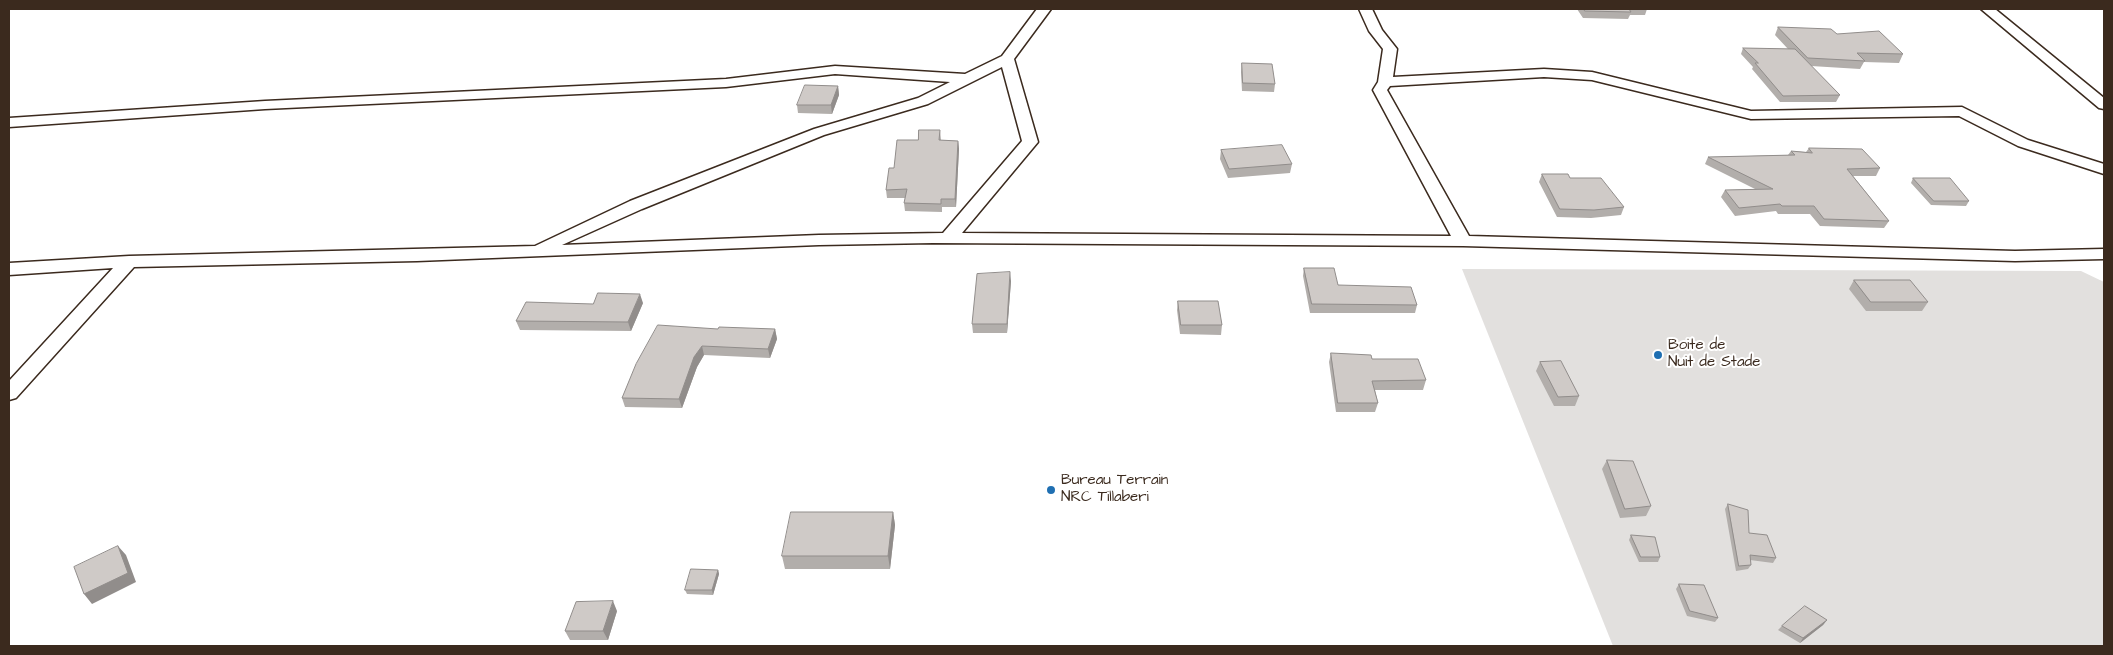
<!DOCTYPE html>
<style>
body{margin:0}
#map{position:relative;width:2113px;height:655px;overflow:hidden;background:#fff;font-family:"Architects Daughter",sans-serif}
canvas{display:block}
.frame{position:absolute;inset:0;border:10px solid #3b2a1e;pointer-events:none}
</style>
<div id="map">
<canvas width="2113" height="655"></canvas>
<div class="frame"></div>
</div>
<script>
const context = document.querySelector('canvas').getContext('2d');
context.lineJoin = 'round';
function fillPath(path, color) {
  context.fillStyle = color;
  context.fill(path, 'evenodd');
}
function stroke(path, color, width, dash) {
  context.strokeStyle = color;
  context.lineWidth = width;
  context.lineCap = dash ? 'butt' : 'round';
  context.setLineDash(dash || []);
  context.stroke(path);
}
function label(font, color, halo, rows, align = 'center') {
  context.font = font + ' "Architects Daughter",sans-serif';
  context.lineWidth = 4;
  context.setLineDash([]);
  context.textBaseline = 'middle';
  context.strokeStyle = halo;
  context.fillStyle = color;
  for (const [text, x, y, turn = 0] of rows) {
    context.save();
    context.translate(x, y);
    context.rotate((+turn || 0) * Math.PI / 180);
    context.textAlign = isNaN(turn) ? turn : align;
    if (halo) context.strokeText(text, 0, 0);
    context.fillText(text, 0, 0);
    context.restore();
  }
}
fillPath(new Path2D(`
 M1462,269L2081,271L2104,282V646H1613Z`), '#e2e0de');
const street = new Path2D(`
 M1037,9H1051L1014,59L1038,142L962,233L1451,236L1373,90L1378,82L1383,49L1369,31L1359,9H1372L1382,30L1397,49L1393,77L1544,69L1592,72L1751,111L1962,107L2028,140L2104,164V174L2018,146L1959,116L1751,119L1592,80L1544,77L1390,86L1387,90L1469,236L2015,251L2104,249V259L2015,261L1463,246L933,243L819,245L417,261L134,267L16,398L9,400V381L113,268L9,275V263L129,256L535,246L630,201L814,129L918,98L950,82L835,74L726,87L265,109L9,127V118L265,101L726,79L835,66L965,74L1002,56ZM1002,67L1022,141L943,233L819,235L562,245L642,209L824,135L928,104Z
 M1981,9H1995L2104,98V109L2099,108Z`);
stroke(street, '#3b2a1e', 3);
fillPath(street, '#fff');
fillPath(new Path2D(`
 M1577,9H1647L1645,15H1630L1628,19L1583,18Z
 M1778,27L1837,34L1903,54L1899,63L1864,62L1860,69L1811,66L1840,95L1836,102H1780L1752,69L1753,67L1741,54L1743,48L1788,49L1775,35Z
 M1242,63L1275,84L1274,92L1242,91L1241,72Z
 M838,86L839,95L832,114L798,113L797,105Z
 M940,130L941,140L958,141L959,149L956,207H942V212L905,211L904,203L905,198H887L886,190L894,168L918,140Z
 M1809,148L1880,168L1876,176H1853L1889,221L1884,228L1820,226L1810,214H1778L1776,211L1735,216L1721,197L1725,190L1755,189L1705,164L1708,157L1788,155L1791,151L1806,152Z
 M1221,150L1292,164L1290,173L1228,178L1220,159Z
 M1542,174L1570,178L1624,207L1621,215L1591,218L1557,217L1539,182Z
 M1913,178L1969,201L1966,206L1931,205L1911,183Z
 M1304,268L1338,285L1417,305L1415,313H1310L1303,276Z
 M1854,280L1928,302L1922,311H1866L1849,289Z
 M1011,281L1007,333H973L972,324Z
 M1178,301L1222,325L1221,335L1180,334L1177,310Z
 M643,303L631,331L520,330L516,321Z
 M718,329H775L777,339L770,358L704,355L697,367L682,408L625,407L622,398Z
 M1331,353L1372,359L1426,380L1423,390H1375L1378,403L1375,412H1336L1329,362Z
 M1540,362L1579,396L1575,406H1554L1536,371Z
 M1607,460L1651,506L1646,516L1620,518L1602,469Z
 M1728,504L1749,533L1776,558L1773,563L1750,560L1751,565L1748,569L1736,571L1725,509Z
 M893,512L895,525L890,569H785L782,556Z
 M1631,535L1660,557L1658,562H1639L1629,540Z
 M718,570L719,574L713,595L687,594L685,590Z
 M1679,584L1718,618L1715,622L1687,616L1676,589Z
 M617,611L608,640H570L565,631Z
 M1827,620L1823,625L1800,643L1778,630L1782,626Z`), '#b2aeab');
fillPath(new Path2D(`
 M838,86L839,95L832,114L831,105Z
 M958,141L959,149L956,207L955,199Z
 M1010,272L1011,281L1007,333V324Z
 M640,294L643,303L631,331L628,322Z
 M775,329L777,339L770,358L768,349Z
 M702,346L704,355L697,367L682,408L679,399L694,357Z
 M893,512L895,525L890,569L888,556Z
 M118,546L126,555L136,582L92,604L84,594Z
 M718,570L719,574L713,595L712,590Z
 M613,601L617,611L608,640L603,631Z
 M1827,620L1823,625L1800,643L1803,638Z`), '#918d8b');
const building = new Path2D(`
 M1584,9H1629L1631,12L1585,11Z
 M1778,27L1831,29L1837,34L1879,31L1903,54L1857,53L1865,61L1808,58Z
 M1743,48L1795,49L1840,95L1783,96L1755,63H1758Z
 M1242,63L1272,64L1275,84L1243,83Z
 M805,85L838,86L831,105H797Z
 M919,130H940L939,140L958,141L955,199H941V204L904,203L907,189L886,190L889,168H894L897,140H918Z
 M1282,145L1292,164L1229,169L1221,150Z
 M1809,148L1862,149L1880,168L1847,169L1889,221L1824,219L1814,206H1782L1780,204L1739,208L1725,190L1773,189L1708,157L1795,155L1791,151L1812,153Z
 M1542,174H1568L1570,178H1601L1624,207L1594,210L1560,209Z
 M1913,178H1950L1969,201H1934Z
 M1304,268H1334L1338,285L1411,287L1417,305L1312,304Z
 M1010,272L1007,324H972L977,274Z
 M1854,280H1910L1928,302H1871Z
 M598,293L640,294L628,322L516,321L526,302L593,304Z
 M1178,301H1218L1222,325H1181Z
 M658,325L718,329L719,327L775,329L768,349L702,346L694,357L679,399L622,398L636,364Z
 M1331,353L1371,355L1372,359H1418L1426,380L1372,381L1378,403H1338Z
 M1561,361L1579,396L1558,397L1540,362Z
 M1607,460L1633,461L1651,506L1625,509Z
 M1728,504L1748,510L1749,533L1767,535L1776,558L1750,555L1751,565L1739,566Z
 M791,512H893L888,556H782Z
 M1631,535L1655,537L1660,557H1641Z
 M118,546L128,573L84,594L74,567Z
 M691,569L718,570L712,590H685Z
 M1679,584L1704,585L1718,618L1690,611Z
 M613,601L603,631H565L576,602Z
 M1805,606L1827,620L1803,638L1782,626Z`);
fillPath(building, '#cfcac7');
stroke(building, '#918d8b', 1);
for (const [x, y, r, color] of [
 [1658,355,5,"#1f6fb2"],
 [1051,490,5,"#1f6fb2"]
]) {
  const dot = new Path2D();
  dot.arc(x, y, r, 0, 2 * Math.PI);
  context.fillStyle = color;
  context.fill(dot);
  stroke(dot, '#fff', 2);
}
label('15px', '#3b2a1e', '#fff', [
 ["Boite de",1668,346],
 ["Nuit de Stade",1668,363],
 ["Bureau Terrain",1061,481],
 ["NRC Tillaberi",1061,498]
], 'left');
</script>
